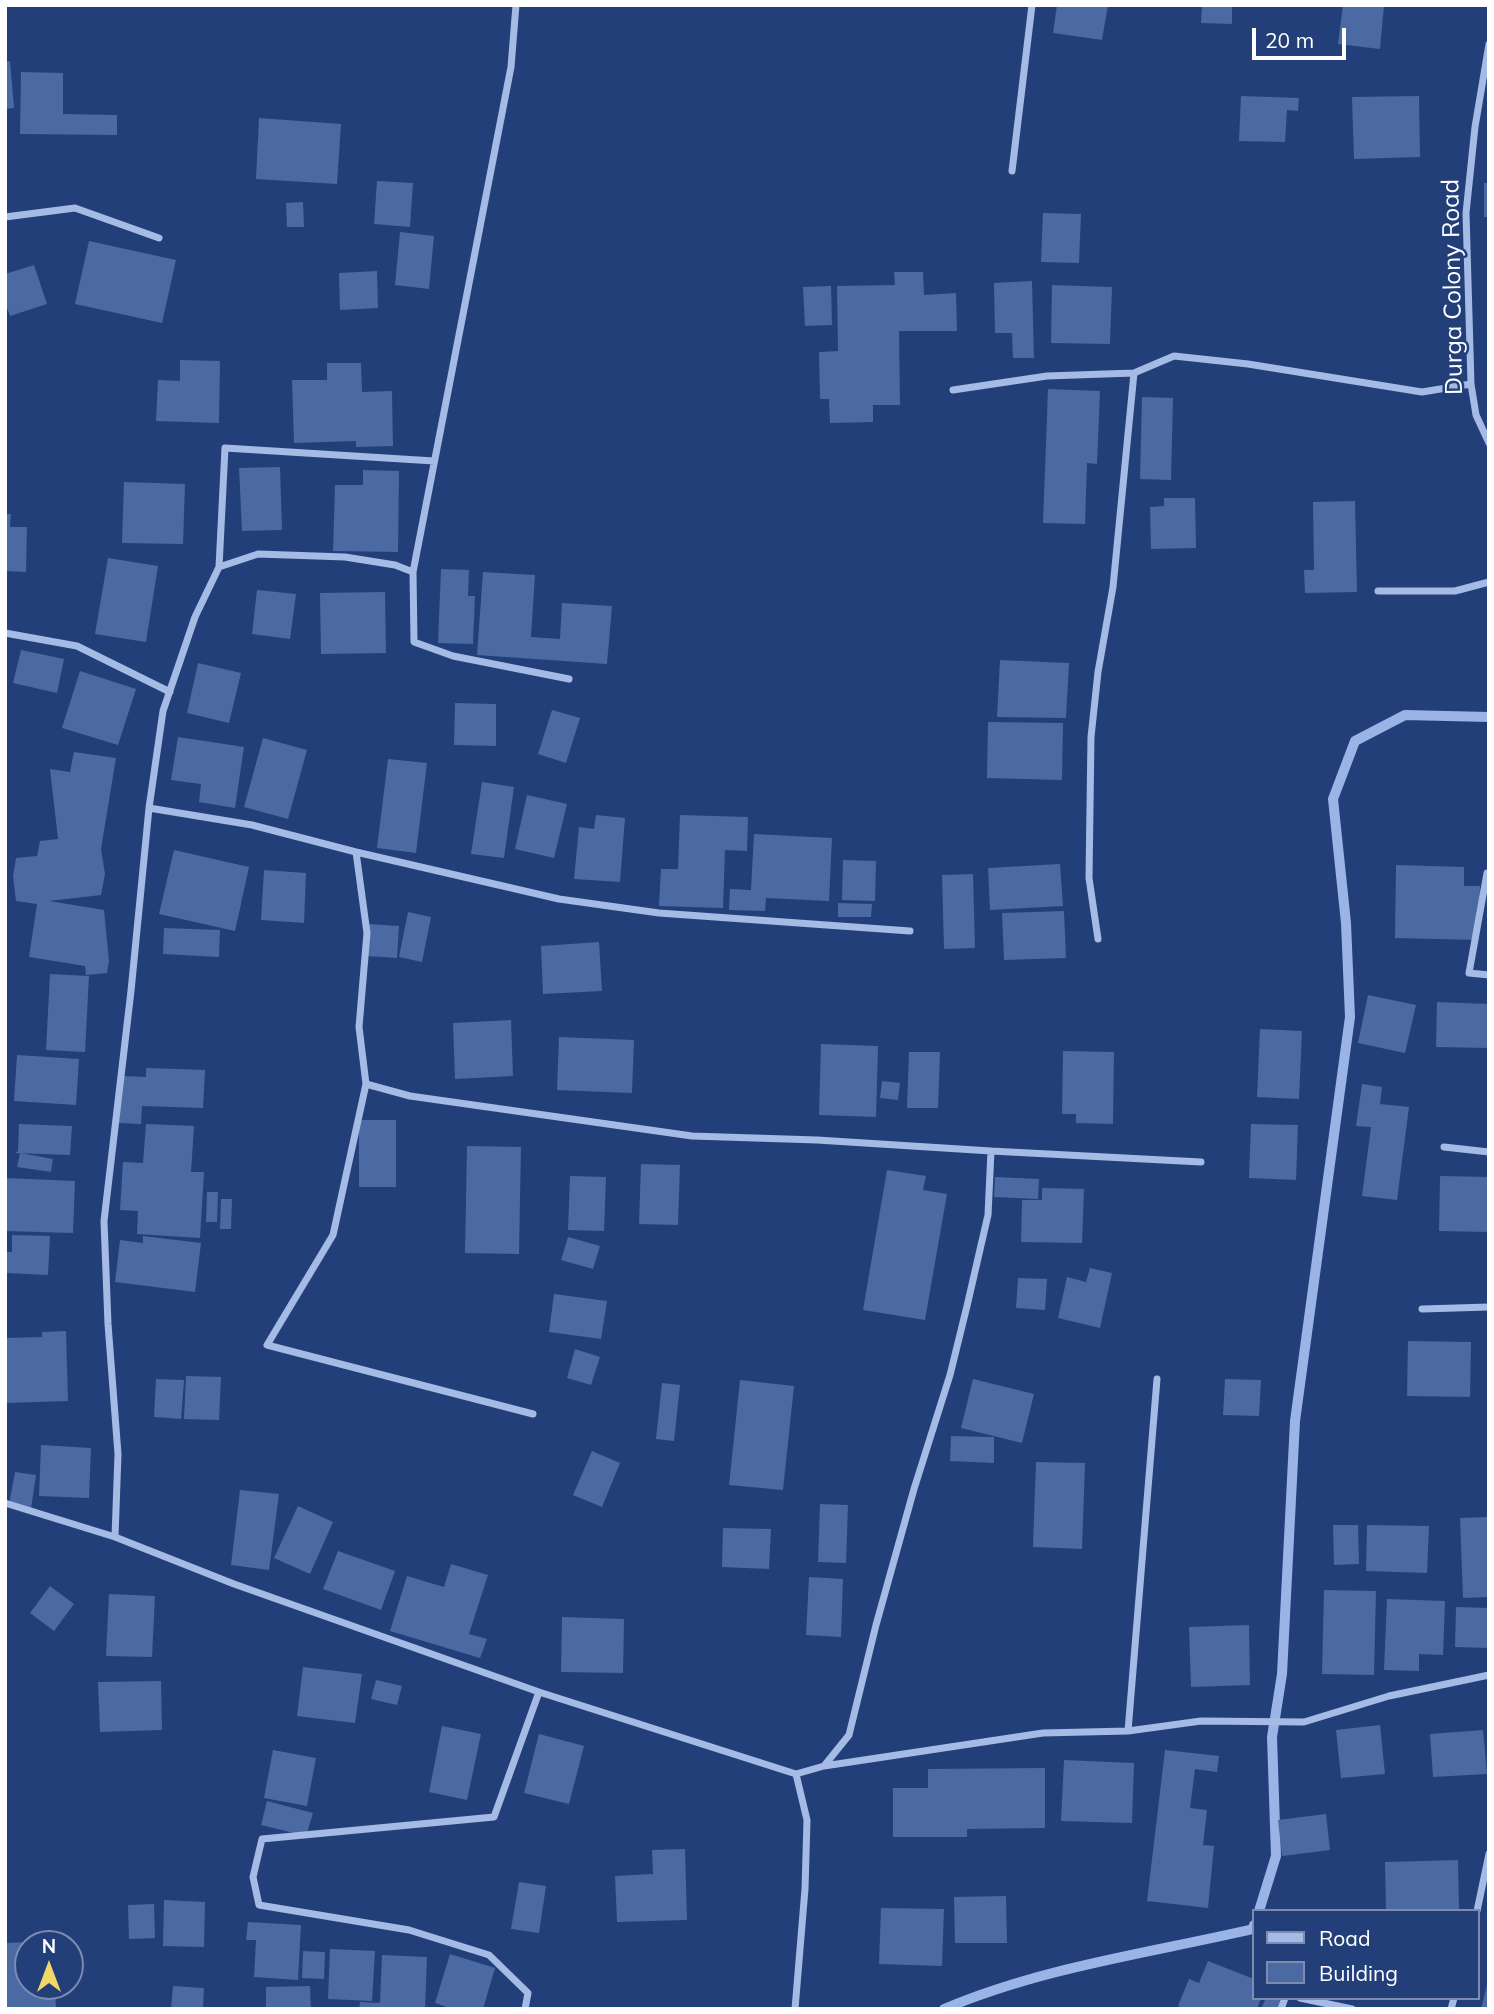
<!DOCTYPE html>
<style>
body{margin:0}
#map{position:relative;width:1494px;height:2014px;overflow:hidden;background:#233f79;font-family:Mulish,sans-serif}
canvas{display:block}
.frame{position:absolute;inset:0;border:7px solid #fff;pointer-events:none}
.legend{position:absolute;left:1252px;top:1909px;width:228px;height:91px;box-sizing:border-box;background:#233f79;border:2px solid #7b8caf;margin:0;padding:9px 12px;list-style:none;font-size:21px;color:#fff}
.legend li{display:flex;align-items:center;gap:14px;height:35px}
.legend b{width:35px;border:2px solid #7b8caf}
.north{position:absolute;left:14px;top:1930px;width:70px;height:70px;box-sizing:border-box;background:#233f79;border:2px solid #7b8caf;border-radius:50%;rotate:0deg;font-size:19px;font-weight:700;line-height:28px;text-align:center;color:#fff}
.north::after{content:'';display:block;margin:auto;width:24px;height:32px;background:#efd868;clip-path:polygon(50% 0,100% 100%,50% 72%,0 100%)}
.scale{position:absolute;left:1252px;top:28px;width:94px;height:32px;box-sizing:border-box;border:4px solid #fff;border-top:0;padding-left:9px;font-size:21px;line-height:24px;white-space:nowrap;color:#fff;-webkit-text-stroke:5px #233f79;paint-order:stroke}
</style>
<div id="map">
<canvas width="1494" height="2014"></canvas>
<div class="frame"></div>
<ul class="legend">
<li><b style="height:9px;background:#a5bae4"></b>Road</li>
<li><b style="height:19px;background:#4b69a3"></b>Building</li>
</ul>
<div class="north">N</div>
<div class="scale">20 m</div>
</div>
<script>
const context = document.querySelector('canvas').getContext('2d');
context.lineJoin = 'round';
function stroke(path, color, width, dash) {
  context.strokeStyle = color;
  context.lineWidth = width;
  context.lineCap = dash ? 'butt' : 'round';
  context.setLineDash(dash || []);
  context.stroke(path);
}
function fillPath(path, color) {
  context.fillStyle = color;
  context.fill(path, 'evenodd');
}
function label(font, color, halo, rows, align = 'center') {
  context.font = font + ' Mulish,sans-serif';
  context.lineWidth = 5;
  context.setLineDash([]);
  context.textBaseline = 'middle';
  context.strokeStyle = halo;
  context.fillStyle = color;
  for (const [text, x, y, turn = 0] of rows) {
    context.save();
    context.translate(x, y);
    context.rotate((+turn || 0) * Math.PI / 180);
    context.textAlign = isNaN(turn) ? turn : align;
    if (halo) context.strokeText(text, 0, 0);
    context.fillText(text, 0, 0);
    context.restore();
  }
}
stroke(new Path2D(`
 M1259,1911L1276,1856L1272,1737L1282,1674L1295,1421L1350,1017L1346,923L1333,799L1355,741L1405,715L1489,717
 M944,2009C1043,1967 1150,1953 1253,1929L1254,1925`), '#99b4e5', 10);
fillPath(new Path2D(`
 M1057,5H1108L1102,40L1053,33Z
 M1202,5H1232V24L1201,23Z
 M1343,5H1384L1380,49L1338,44Z
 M10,61L14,108L5,109V62Z
 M21,72L63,73V114L117,115V135L20,134Z
 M1241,96L1299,98L1298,111L1287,110L1285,142L1239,141Z
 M1419,96L1420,157L1354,159L1352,97Z
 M259,118L341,124L337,184L256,179Z
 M377,181L413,183L410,227L374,224Z
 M1484,183H1489V217H1484Z
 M303,202L304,227H287L286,203Z
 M1043,213L1081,214L1079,263L1041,262Z
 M400,232L434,236L429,289L395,285Z
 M89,241L176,260L162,323L75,304Z
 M34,265L47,304L10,316L5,303V274Z
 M377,271L378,308L340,310L339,273Z
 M894,272H923L924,295L956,293L957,331H899L900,405H873V422L830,423L829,399H820L819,352L838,351L837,286L895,285Z
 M1032,281L1034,358H1013L1012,333H995L994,283Z
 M1052,285L1112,287L1110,344L1051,343Z
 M831,286L832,325L805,326L803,287Z
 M180,360L220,361L219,423L156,421L158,380L180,381Z
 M327,363H361L362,392L392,391L393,446L356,447V441L294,443L292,380H327Z
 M1048,389L1100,391L1097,464L1087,463L1085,524L1043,523Z
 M1142,397L1173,398L1171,480L1140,479Z
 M280,467L282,530L242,531L239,468Z
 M363,470L399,471L398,552L333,551L335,485H363Z
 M124,482L185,484L183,544L122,543Z
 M1164,498H1195L1196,548L1151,549L1150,507L1164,506Z
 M1355,501L1357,592L1305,593L1304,570H1314L1313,502Z
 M5,514H11L10,527H27L26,572L5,571Z
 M108,558L158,566L146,642L95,634Z
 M441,569L469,570L468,596H475L473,644L438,643Z
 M483,572L535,575L531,637L560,639L562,603L612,606L607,664L477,655Z
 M257,590L296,594L290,639L252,634Z
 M385,592L386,653L321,654L320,593Z
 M21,650L64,659L57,693L13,683Z
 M1000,660L1069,663L1066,718L997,717Z
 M198,663L241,673L229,723L187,713Z
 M80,671L136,689L118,745L62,728Z
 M455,703L496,704V746L454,745Z
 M552,710L580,718L566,763L538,754Z
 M988,722L1063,723L1062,780L987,778Z
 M178,737L244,747L235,808L199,802L201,784L171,780Z
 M263,738L307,750L288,819L244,807Z
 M74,752L116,758L101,849L105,874L101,895L49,901L104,910L109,961L107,973L86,975L85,966L29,957L37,904L16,901L13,876L16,858L37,856L40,841L58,839L50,769L70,772Z
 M388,759L427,763L416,853L377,848Z
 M482,782L514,787L504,858L471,854Z
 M527,795L567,804L554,858L515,849Z
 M596,815L625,818L620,882L574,879L579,827L594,829Z
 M680,815L748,817L747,851L725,850L723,908L659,906L661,869H678Z
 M754,834L832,838L829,901L766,898L765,911L729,910L730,889L751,890Z
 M174,850L249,867L235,931L159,914Z
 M843,860L876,861L875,901L842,900Z
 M1060,864L1063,906L990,910L988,868Z
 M1396,865L1464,867V886H1480L1479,940L1395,938Z
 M264,870L306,873L304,923L261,920Z
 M973,874L975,948L944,949L942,875Z
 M838,903L872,904L871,917H838Z
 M1064,911L1066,958L1004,960L1002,913Z
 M408,912L431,917L422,962L399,957Z
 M369,924L399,926L397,958L367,956Z
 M164,928L220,930L219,957L163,954Z
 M599,942L602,991L543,994L541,946Z
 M50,974L89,976L85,1052L46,1050Z
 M1368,995L1416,1005L1405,1053L1358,1043Z
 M1437,1002L1489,1004V1048L1436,1047Z
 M511,1020L513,1076L455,1079L453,1023Z
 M1260,1029L1302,1031L1299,1099L1257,1097Z
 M559,1037L634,1040L632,1093L557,1090Z
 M821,1044L878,1046L876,1117L819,1115Z
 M1063,1051L1114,1052L1113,1124L1076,1123V1114H1062Z
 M909,1052H940L938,1108H907Z
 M17,1055L79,1059L76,1105L14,1101Z
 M146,1068L205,1070L203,1108L142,1106L141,1124L119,1123L121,1076L146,1077Z
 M882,1081L900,1083L898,1100L880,1098Z
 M1362,1084L1382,1087L1380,1104L1409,1107L1397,1200L1362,1196L1371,1127L1356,1126Z
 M359,1120H396V1187H359Z
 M19,1124L72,1126L70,1155L15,1153L18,1151Z
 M146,1124L194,1126L191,1172H204L200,1238L137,1234L138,1211L120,1210L123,1162L143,1163Z
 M1251,1124L1298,1125L1296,1180L1249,1178Z
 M467,1146L521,1147L519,1254L465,1253Z
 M20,1153L53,1159L51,1172L17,1167Z
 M641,1164L680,1165L678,1225L639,1224Z
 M887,1170L926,1176L923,1190L947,1194L925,1320L863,1310Z
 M570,1176L606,1177L604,1231L568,1230Z
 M1440,1176L1489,1177V1232L1439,1231Z
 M995,1177L1039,1179L1038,1199L994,1197Z
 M5,1178L75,1181L73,1233L5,1231Z
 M1042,1188L1084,1189L1082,1243L1021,1242L1022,1200H1042Z
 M207,1192H218L217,1222H206Z
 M221,1199H232L231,1229H220Z
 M12,1235L50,1236L48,1275L5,1273V1252H12Z
 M143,1236L201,1243L195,1292L115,1282L120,1240L143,1243Z
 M568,1237L600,1246L593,1269L561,1260Z
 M1090,1268L1112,1273L1100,1328L1058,1318L1067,1277L1086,1282Z
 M1018,1278L1047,1279L1045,1310L1016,1308Z
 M554,1294L607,1301L601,1339L549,1332Z
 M66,1331L68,1401L5,1403V1338L42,1337V1332Z
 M1408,1341L1471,1342L1470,1397L1407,1396Z
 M575,1349L600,1357L591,1385L567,1378Z
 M186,1376L221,1377L219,1420L184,1419Z
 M156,1379L184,1380L181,1419L154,1417Z
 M973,1379L1034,1394L1022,1443L961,1428Z
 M1225,1379L1261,1380L1259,1416L1223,1415Z
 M740,1380L794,1386L783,1490L729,1485Z
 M662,1383L680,1385L674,1441L656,1439Z
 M951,1436L994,1437V1463L950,1461Z
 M41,1445L91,1448L89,1498L39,1496Z
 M592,1451L620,1463L602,1507L573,1495Z
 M1036,1462L1085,1463L1082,1549L1033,1547Z
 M15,1472L36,1475L31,1509L9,1505Z
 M240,1490L279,1494L269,1570L231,1565Z
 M820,1504L848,1505L846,1563L818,1562Z
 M298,1506L333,1522L310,1574L274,1558Z
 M1489,1517V1597L1463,1598L1460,1518Z
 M1333,1525H1358L1359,1564L1334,1565Z
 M1367,1525L1429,1526L1427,1573L1366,1571Z
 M723,1528L771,1529L769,1569L722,1567Z
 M338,1551L395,1571L381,1610L323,1589Z
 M451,1564L488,1575L469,1634L487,1639L480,1658L390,1631L407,1576L444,1587Z
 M809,1577L843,1579L841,1637L806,1635Z
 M50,1586L74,1604L54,1631L30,1613Z
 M1324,1590L1376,1591L1374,1675L1322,1674Z
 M109,1594L155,1596L152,1657L106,1656Z
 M1387,1599L1445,1601L1443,1655L1419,1654V1671L1384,1670Z
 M1456,1607L1489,1608V1648L1455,1647Z
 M562,1617L624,1619L623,1673L561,1672Z
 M1249,1625L1250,1685L1191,1687L1189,1627Z
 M303,1667L362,1674L355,1723L297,1716Z
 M376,1680L402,1686L397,1705L371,1699Z
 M161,1681L162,1730L100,1732L98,1682Z
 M1380,1725L1385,1774L1341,1778L1336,1730Z
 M442,1726L481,1734L467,1800L429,1792Z
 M1483,1730L1487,1774L1433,1777L1430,1734Z
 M539,1734L584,1746L569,1804L524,1793Z
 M273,1750L316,1758L307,1806L264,1798Z
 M1165,1750L1219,1756L1217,1772L1195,1769L1190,1808L1207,1810L1203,1845L1214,1846L1208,1908L1147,1901Z
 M1064,1760L1134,1763L1132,1823L1061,1821Z
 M1045,1768V1828L967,1829V1837H893V1788H928V1769Z
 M267,1801L313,1813L306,1836L261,1825Z
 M1326,1814L1330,1850L1282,1856L1278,1820Z
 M685,1849L687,1920L617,1922L615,1876L653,1874L652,1850Z
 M1458,1860L1459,1911H1386L1385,1862Z
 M519,1882L546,1886L539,1933L511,1929Z
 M1006,1896L1007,1943H955L954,1897Z
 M164,1900L205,1902L204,1947L163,1946Z
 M154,1904L155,1938L129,1939L128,1905Z
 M881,1908L944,1909L942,1966L879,1964Z
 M248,1922L301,1925L298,1980L254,1977L256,1940H246Z
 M28,1942V1986H55L56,2009H5V1943Z
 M330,1949L375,1951L372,2001L328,1999Z
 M303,1951L325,1952L324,1979L302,1978Z
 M450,1954L495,1968L483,2009H453L435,2003Z
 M382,1955L427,1957L425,2009H359L360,2002L380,2003Z
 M1208,1961L1254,1979V1998H1261L1257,2009H1186L1178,2006L1189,1979L1199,1983Z
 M1488,1981L1489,2009H1481Z
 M173,1986L204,1988L203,2009H171Z
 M310,1986L311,2009H266V1987Z
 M1266,1998H1275L1283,2002L1279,2009H1261Z`), '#4b69a3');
stroke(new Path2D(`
 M1489,44L1475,127L1466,213L1471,384L1476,415L1489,443
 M1012,171L1032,5
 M5,217L75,208L159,238
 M953,390L1047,376L1134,373L1174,356L1248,364L1422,392L1471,384
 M219,567L225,448L434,461
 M413,572L511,67L516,5
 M1378,591H1455L1489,582
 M5,633L77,646L170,692
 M149,808L252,825L356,852L559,899L659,913L910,931
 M356,852L367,933L359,1027L366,1084L410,1096L692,1136L817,1140L991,1151L988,1215L967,1306L950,1375L914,1489L876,1625L849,1735L824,1766L796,1774
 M1487,873L1469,973L1489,975
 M1098,939L1089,878L1091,737L1098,672L1113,587L1134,373
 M366,1084L333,1235L267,1345L533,1414
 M1444,1147L1489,1152
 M991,1151L1201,1162
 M1422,1309L1489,1307
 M5,1503L115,1537L234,1584L539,1692L796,1774L807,1820L805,1889L795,2009
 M115,1537L118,1454L108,1324L104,1221L131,991L149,808L163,711L195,617L219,567L258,554L345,557L395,565L413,572L414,642L453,656L569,679
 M1128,1731L1157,1379
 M824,1766L1043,1733L1128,1731L1201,1721L1304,1722L1389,1696L1489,1675
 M1477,1911L1489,1854
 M1300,1998L1352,2009
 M525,2009L528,1993L489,1955L409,1930L259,1905L253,1877L262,1839L494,1817L539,1692
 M1281,2009L1285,1998
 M1451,2009L1454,1998`), '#a5bae4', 7);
label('24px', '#fff', '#233f79', [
 ["Durga Colony Road",1453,287,-91]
]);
</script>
